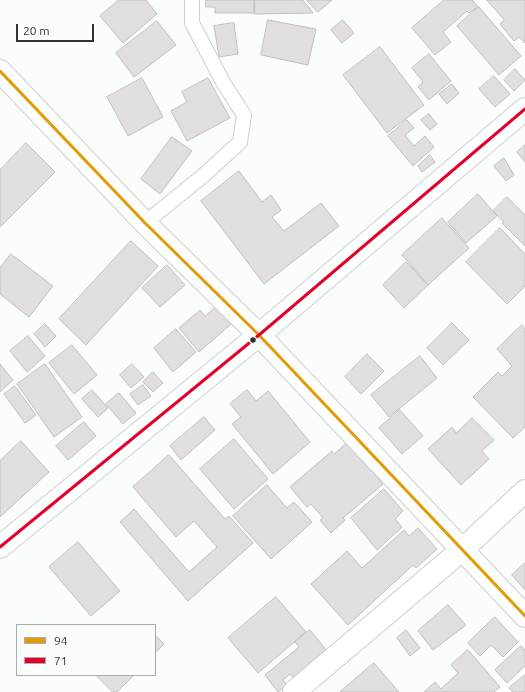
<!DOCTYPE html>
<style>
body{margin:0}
#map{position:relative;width:525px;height:692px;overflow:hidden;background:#fbfcfc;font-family:Ubuntu,sans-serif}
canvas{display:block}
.legend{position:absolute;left:16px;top:624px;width:140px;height:52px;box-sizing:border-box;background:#fafcfd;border:1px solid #a9acad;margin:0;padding:5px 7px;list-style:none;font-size:12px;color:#303336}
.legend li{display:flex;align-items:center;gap:8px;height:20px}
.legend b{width:20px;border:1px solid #a9acad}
.scale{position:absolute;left:16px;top:24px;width:78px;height:18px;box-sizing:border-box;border:2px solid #303336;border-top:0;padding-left:5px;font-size:12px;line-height:14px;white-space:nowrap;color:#303336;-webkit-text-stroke:3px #fafcfd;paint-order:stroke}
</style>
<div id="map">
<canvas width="525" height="692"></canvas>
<ul class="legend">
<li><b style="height:5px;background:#e39a05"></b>94</li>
<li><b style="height:5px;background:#e4002b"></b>71</li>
</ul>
<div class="scale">20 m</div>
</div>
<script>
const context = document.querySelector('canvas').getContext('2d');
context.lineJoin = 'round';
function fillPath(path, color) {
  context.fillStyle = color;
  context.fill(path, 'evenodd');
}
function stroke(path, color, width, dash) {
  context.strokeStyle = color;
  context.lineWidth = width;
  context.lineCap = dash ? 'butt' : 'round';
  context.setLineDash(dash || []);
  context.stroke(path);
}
const building = new Path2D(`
 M119,0H146L157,14L123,43L100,16Z
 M206,0H254V13H215V7H206Z
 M255,0H303L313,13L255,14Z
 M307,0H332L318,12Z
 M444,0H472L478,7L469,13L467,11L443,32L451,42L435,55L412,28Z
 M487,0H525V43L519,37L514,41L500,24L504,20Z
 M479,7L521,56L499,75L457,26Z
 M268,20L316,29L308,65L261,55Z
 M343,20L354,33L342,43L331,30Z
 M157,21L176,45L134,77L116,53Z
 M234,23L238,54L219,57L214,26Z
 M380,47L424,105L387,133L343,75Z
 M429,54L451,81L429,100L418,87L423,82L412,68Z
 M515,69L525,80L514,91L504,80Z
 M494,76L510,94L495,107L479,89Z
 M142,78L163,117L128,136L107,97Z
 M208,78L230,118L187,141L171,111L187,102L182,92Z
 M452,84L459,93L447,104L439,94Z
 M429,114L437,124L430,130L421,120Z
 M407,120L414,128L405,135L414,146L425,136L434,147L413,166L388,136Z
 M172,137L192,151L160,194L141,179Z
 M26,143L55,172L0,227V170Z
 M525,145V162L517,152Z
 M430,155L435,162L422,172L418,166Z
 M504,158L514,175L506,181L494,166Z
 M239,171L262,202L271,195L281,210L272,217L284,231L321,203L339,226L264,284L201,201Z
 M478,194L497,216L466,243L448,222Z
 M507,197L525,215V246L502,223L504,222L493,211Z
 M442,218L469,248L428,285L402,255Z
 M500,228L525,254V286L507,304L466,262Z
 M131,241L158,266L86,345L59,319Z
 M11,254L53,286L29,317L0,294V268Z
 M406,262L428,285L404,308L383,285Z
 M167,265L185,285L160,307L142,288Z
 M222,301L237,319L199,352L179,328L200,310L205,316Z
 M452,323L469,340L443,365L427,348Z
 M45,324L56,336L45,347L34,334Z
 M522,325L525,329V427L513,438L473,397L498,372L502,376L512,366L497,349Z
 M176,329L196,352L173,372L154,348Z
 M28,336L45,356L27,372L10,351Z
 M72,345L97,375L74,394L49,363Z
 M367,354L384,371L361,394L345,377Z
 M420,356L437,378L389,417L371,395Z
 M0,364L13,380L0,392Z
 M45,364L82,417L54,437L17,384Z
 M132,364L144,377L131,388L120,375Z
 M153,372L163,383L153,392L143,382Z
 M143,385L151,396L138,405L130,394Z
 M15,386L36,415L25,423L4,394Z
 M92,390L108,408L98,417L82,399Z
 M247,390L256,401L268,391L310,442L273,474L232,424L241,417L230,404Z
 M119,393L136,413L123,424L106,404Z
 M400,410L423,436L402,454L379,428Z
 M204,417L215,430L181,460L170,446Z
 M472,418L494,440L482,451L489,459L461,485L428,449L452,427L456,433Z
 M84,422L96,436L68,460L56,446Z
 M234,439L268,479L234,509L200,469Z
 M21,441L49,472L0,517V461Z
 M348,442L383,484L343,518L345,520L331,533L320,520L323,518L311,504L307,507L290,487L332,451L334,454Z
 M169,455L225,519L229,516L253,543L188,601L120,522L134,509L189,572L217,547L194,521L176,537L133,487Z
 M267,485L287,508L294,502L312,522L271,559L233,516Z
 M384,489L403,511L395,519L402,527L377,550L351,518Z
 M418,528L437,549L416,568L413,565L348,625L311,584L347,551L362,568L404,530L409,536Z
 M78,542L120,591L91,616L49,567Z
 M525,563V590L512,575Z
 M276,597L306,632L258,673L228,638Z
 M448,605L466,625L433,650L418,631Z
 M495,617L518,642L503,657L491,645L480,656L468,643Z
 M310,630L327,651L294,679L290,674L283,680L287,685L278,692L265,675L299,647L295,642Z
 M406,630L420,648L410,656L397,638Z
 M155,635L164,644L155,653Z
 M521,646L525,650V666L507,683L495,670Z
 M468,650L500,687L494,692H424L435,682L441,689L458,673L451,665Z
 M374,663L399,692H340Z
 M96,675H134L117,692H113Z
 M525,675V692H513L509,688Z`);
fillPath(building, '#e0dfde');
stroke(building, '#c1c0c0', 1);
const service = new Path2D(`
 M145,223L204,175L240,142L244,115L224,84L192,23V0`);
const minor = new Path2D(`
 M0,71L145,223L259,335
 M294,692L463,549L525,491`);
const tertiary = new Path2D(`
 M259,335L525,616
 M0,547L259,335L525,109`);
stroke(service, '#cdcfd0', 16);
stroke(minor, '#cdcfd0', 24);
stroke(tertiary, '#cdcfd0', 24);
stroke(service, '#feffff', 14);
stroke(minor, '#feffff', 22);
stroke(tertiary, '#feffff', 22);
stroke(new Path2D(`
 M0,71L145,223L259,335L525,616`), '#e39a05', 3);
stroke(new Path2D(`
 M0,547L259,335L525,109`), '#e4002b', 3);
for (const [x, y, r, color] of [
 [253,340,3.5,"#303336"]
]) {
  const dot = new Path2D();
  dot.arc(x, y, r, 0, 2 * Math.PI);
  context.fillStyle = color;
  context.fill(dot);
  stroke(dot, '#fafcfd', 1.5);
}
</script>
